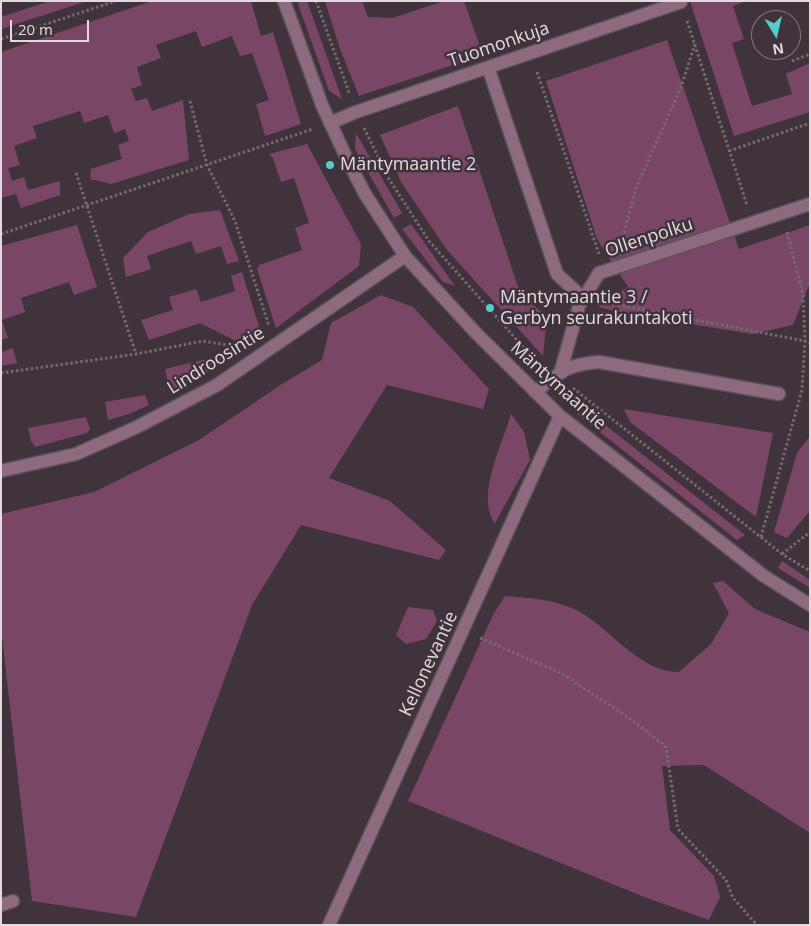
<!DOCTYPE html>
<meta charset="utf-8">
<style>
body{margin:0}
#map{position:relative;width:811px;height:926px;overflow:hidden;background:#40333b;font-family:"Open Sans",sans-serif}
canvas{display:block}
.frame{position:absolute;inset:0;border:2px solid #e3dadf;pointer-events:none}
.north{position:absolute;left:751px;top:10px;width:50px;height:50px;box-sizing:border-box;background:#40333b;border:1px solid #81767d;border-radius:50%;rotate:171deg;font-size:14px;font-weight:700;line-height:20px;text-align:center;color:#e3dadf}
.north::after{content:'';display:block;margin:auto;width:18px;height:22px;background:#53cdcb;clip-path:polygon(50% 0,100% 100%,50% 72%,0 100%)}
.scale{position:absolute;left:10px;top:20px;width:79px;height:22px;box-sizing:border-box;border:2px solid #e3dadf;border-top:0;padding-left:6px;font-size:15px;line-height:18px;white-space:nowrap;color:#e3dadf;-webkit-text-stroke:4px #40333b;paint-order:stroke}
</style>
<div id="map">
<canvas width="811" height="926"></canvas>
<div class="frame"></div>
<div class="north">N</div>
<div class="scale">20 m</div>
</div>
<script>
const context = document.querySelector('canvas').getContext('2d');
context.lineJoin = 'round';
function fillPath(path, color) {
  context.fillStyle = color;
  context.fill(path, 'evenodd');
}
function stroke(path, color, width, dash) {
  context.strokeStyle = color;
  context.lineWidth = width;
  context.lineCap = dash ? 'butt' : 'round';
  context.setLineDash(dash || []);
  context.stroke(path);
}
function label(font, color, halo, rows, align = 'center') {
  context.font = font + ' "Open Sans",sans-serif';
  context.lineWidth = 5;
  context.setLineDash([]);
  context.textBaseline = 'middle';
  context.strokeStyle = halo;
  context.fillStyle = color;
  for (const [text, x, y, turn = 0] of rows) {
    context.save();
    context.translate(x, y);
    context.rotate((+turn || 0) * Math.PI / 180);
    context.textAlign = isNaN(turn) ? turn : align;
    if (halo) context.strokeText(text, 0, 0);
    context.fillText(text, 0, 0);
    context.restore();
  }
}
fillPath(new Path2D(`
 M50,1H87L1,29V17Z
 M152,1H251L261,36L273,32L301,124L265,136L256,104L269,100L252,53L240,56L232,36L202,47L196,31L156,45L161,58L137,67L142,85L131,89L136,101L147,98L152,111L183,100L189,160L111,184L90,179L91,169L122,159L118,145L129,141L125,129L114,133L108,115L84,123L80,111L33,126L37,138L14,146L20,165L8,168L12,181L24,177L28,190L60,181V195L21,208L16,194L1,198V52Z
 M297,1H307L342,99L329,91Z
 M325,1H362L368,17L393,18L444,1H464L483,55L359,96L340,49Z
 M690,1H747L733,6L744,39L732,43L752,106L792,94L786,74L810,63V112L734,136Z
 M667,40L739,249L810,225V283L793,325L753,334L633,315L598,307L628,287L597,239L546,81Z
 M458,106L520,293L547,317L543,356L447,250L401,182L380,135Z
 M356,133L402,213L394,218L355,149Z
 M307,144L361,244L359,266L276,328L257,269L259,265L302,250L295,228L309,223L294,178L281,182L273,158L269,154Z
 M220,210L239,261L227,264L221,246L196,254L191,241L147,256L151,269L126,277L123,258L148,232L189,214Z
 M411,224L455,286L443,282L402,229Z
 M77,225L97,287L74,295L69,282L21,298L25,312L2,320L8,338L1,340V246Z
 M242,272L262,336L246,346L200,323L149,340L141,320L173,310L169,297L196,289L201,302L235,291L231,276Z
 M381,295L413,307L489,389L483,409L387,385L329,478L390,501L446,550L439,560L301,525L252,605L136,917L32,901L1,628V514L94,492L199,440L282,384L322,360L331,323Z
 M13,348L17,363L1,366V352Z
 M219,356L227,360L185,386L170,392L165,369Z
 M145,395L149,405L129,414L108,420L105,402Z
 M581,406L745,535L737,540L577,414Z
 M624,409L773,433L756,517L630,422Z
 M511,414L524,432L530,460L495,523C475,496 503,443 511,414Z
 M86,417L90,429L87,433L35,447L31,441L28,428Z
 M810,436V511L787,538L774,532L797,453Z
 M782,561L810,580V588L778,568Z
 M723,581L755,609L810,632V833L704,765L662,766L670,830L714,876L720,897L709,920L647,898L408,801L494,613L505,596C529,598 552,599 574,609C609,625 637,672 679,672L711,644L729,613L713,583Z
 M408,607L433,610L437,621L426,639L406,644L396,635Z`), '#7a4665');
const minor = new Path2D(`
 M284,1L322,105L347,159L365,194L405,256L476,333L560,416L764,576L810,605
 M488,67L557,274L584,299
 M330,123L356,112L681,2
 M561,370L579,306L599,273L810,204
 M535,392C562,372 564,365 599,362L779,394
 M1,471L76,454L137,427L217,385L405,256
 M1,905L13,901
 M329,925L560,416`);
stroke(minor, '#5d5159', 15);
stroke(new Path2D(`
 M316,1L350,95
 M687,21L747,205
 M1,39L116,1
 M792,61L810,54
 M537,72L599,254
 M190,101L207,165L235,221L269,326
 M364,128L389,179L429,241L532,357L540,363
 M729,151L810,123
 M76,173L136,354
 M787,232L803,295L805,341L810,343
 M1,234L313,129
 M620,247L636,188L681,87L695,44
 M603,302L805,341L802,390L761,537
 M1,373L136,354L203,341L227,345L235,350
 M573,388L782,554L810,571
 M782,554L810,532
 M480,638L561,673L635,722L666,747L678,829L726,880L733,898L757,925`), '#766a71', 3, [2.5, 2.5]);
stroke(minor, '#8d6a7e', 12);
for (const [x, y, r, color] of [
 [330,165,5,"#53cdcb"],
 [490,308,5,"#53cdcb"]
]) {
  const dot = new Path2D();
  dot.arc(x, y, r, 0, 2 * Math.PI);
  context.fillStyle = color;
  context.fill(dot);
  stroke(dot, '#40333b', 2);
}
label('18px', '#e3dadf', '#40333b', [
 ["Tuomonkuja",499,45,-19],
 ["Ollenpolku",649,238,-18],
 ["Lindroosintie",216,361,-32],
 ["Mäntymaantie",558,386,42],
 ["Kellonevantie",429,664,-65]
]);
label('18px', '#e3dadf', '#40333b', [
 ["Mäntymaantie 2",340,165],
 ["Mäntymaantie 3 /",500,298],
 ["Gerbyn seurakuntakoti",500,319]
], 'left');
</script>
